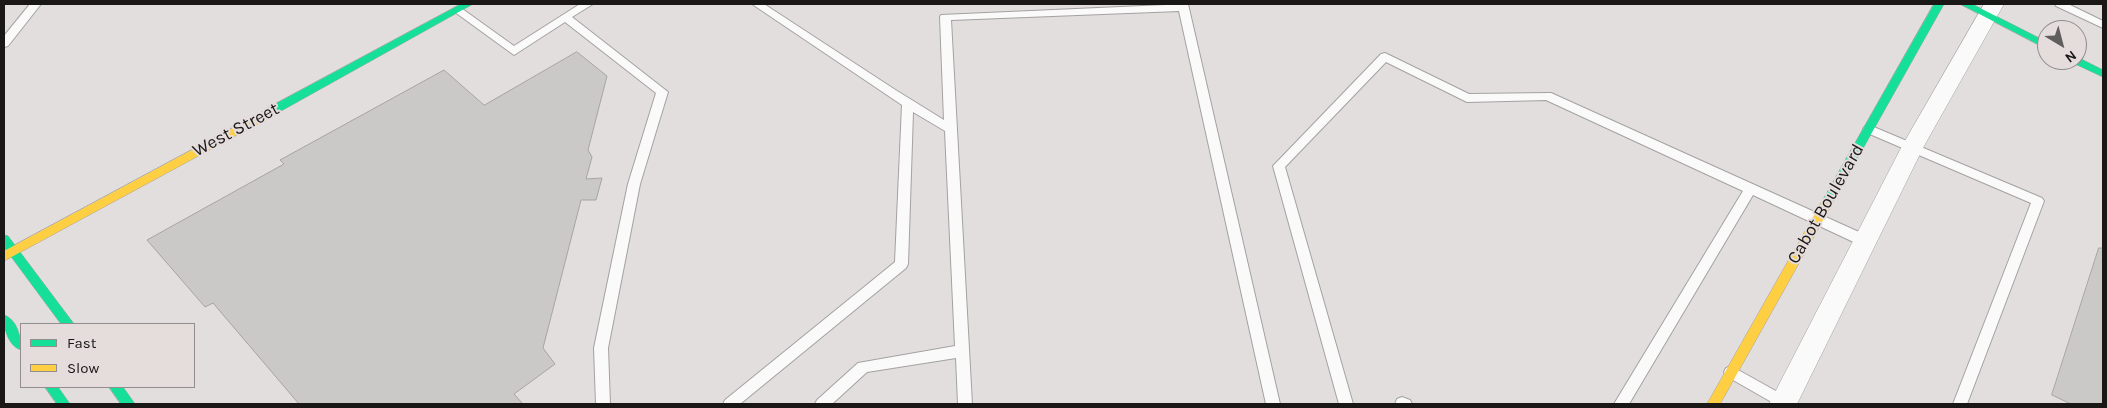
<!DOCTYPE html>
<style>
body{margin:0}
#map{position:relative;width:2107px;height:408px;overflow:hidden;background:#e3dede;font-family:Karla,sans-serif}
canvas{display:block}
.frame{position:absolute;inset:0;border:5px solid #1a1717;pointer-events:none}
.legend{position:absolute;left:20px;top:323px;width:175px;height:65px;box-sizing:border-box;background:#e5dcdc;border:1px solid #948d8d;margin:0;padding:6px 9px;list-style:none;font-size:15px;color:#1a1717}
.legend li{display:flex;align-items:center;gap:10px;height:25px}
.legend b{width:25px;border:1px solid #948d8d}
.north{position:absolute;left:2037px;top:20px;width:50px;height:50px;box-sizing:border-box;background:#e5dcdc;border:1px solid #948d8d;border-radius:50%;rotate:143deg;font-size:14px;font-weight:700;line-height:20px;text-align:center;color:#1a1717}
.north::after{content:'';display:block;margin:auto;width:18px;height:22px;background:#605d5d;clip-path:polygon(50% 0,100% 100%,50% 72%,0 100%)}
</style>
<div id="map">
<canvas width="2107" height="408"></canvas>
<div class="frame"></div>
<ul class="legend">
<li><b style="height:6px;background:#16e098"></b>Fast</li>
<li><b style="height:6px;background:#ffcf43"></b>Slow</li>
</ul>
<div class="north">N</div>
</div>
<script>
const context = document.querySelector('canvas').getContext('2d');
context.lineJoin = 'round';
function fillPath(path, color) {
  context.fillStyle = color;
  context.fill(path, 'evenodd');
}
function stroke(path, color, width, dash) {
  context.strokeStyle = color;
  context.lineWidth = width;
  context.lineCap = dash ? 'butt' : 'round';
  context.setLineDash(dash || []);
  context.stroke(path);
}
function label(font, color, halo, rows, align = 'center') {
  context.font = font + ' Karla,sans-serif';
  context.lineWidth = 4;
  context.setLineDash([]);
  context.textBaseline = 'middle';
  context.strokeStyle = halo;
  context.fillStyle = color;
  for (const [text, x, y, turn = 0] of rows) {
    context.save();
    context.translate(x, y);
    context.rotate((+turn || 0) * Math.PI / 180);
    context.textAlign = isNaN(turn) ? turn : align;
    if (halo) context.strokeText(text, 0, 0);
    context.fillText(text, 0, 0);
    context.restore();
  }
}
const building = new Path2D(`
 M577,52L607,76L588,150L592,157L586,179L602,178L596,200H581L543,348L555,364L514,394L523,404H299L213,303L205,307L147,240L284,164L280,160L444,70L484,105Z
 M2099,248H2103V404H2071L2052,395Z`);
fillPath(building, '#cac9c7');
stroke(building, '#a5a4a3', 1);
const lane = new Path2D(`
 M30,4H41L8,46L4,47V36Z
 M580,4H593L572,17L668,92L640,184L608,348L610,404H596L594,348L628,184L656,93L565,22L514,55L452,10L457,7L461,8L514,46Z
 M752,4H764L894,89L944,120L940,17L941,15L1188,4L1280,404H1266L1179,11L951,20L972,404H958L956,358L867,372L832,404H815L817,400L858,363L955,346L945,131L913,112L908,264L906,268L740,404H723L725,400L895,262L902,105Z
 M2055,4H2068L2103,21V28L2056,6Z
 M1385,53L1469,94L1551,93L1870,237L1871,241L1870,245H1860L1753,195L1629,404H1614L1743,191L1546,100L1467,102L1386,62L1285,167L1353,404H1339L1273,166L1381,54Z
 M1869,125L2042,198L2044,201L1967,404H1953L2031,203L1865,132L1863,129L1865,126Z
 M1731,366L1792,400L1794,404H1775L1726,376L1724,372L1726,368Z
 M1402,397L1410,400L1412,404H1395L1397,399Z`);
const street = new Path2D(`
 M1984,4H2004L1924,146L1797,404H1769L1902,146Z`);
const fast = new Path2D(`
 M461,4H473L272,116H264L263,113L264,110Z
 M1934,4H1944L1829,209H1821L1819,206L1821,203Z
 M1960,4H1972L2047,42V49Z
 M2077,57L2103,70V77L2071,62L2070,60H2077Z
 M4,235L8,236L74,324H61L4,247Z
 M4,315C18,320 21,338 21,350C8,346 3,327 4,315Z
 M45,387H58L70,404H57Z
 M109,387H123L135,404H121Z`);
const slow = new Path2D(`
 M268,109L273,113L272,116L4,261V251Z
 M1825,202L1829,203L1831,206L1720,404H1707L1821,203Z`);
stroke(lane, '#a4a1a1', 2);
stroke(street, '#a4a1a1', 1);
stroke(fast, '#a4a1a1', 1);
stroke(slow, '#a4a1a1', 1);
fillPath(lane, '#fbfafa');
fillPath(street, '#fbfafa');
fillPath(fast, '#16e098');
fillPath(slow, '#ffcf43');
label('18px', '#1a1717', '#e5dcdc', [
 ["West Street",236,130,-28],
 ["Cabot Boulevard",1826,204,-60]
]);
</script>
